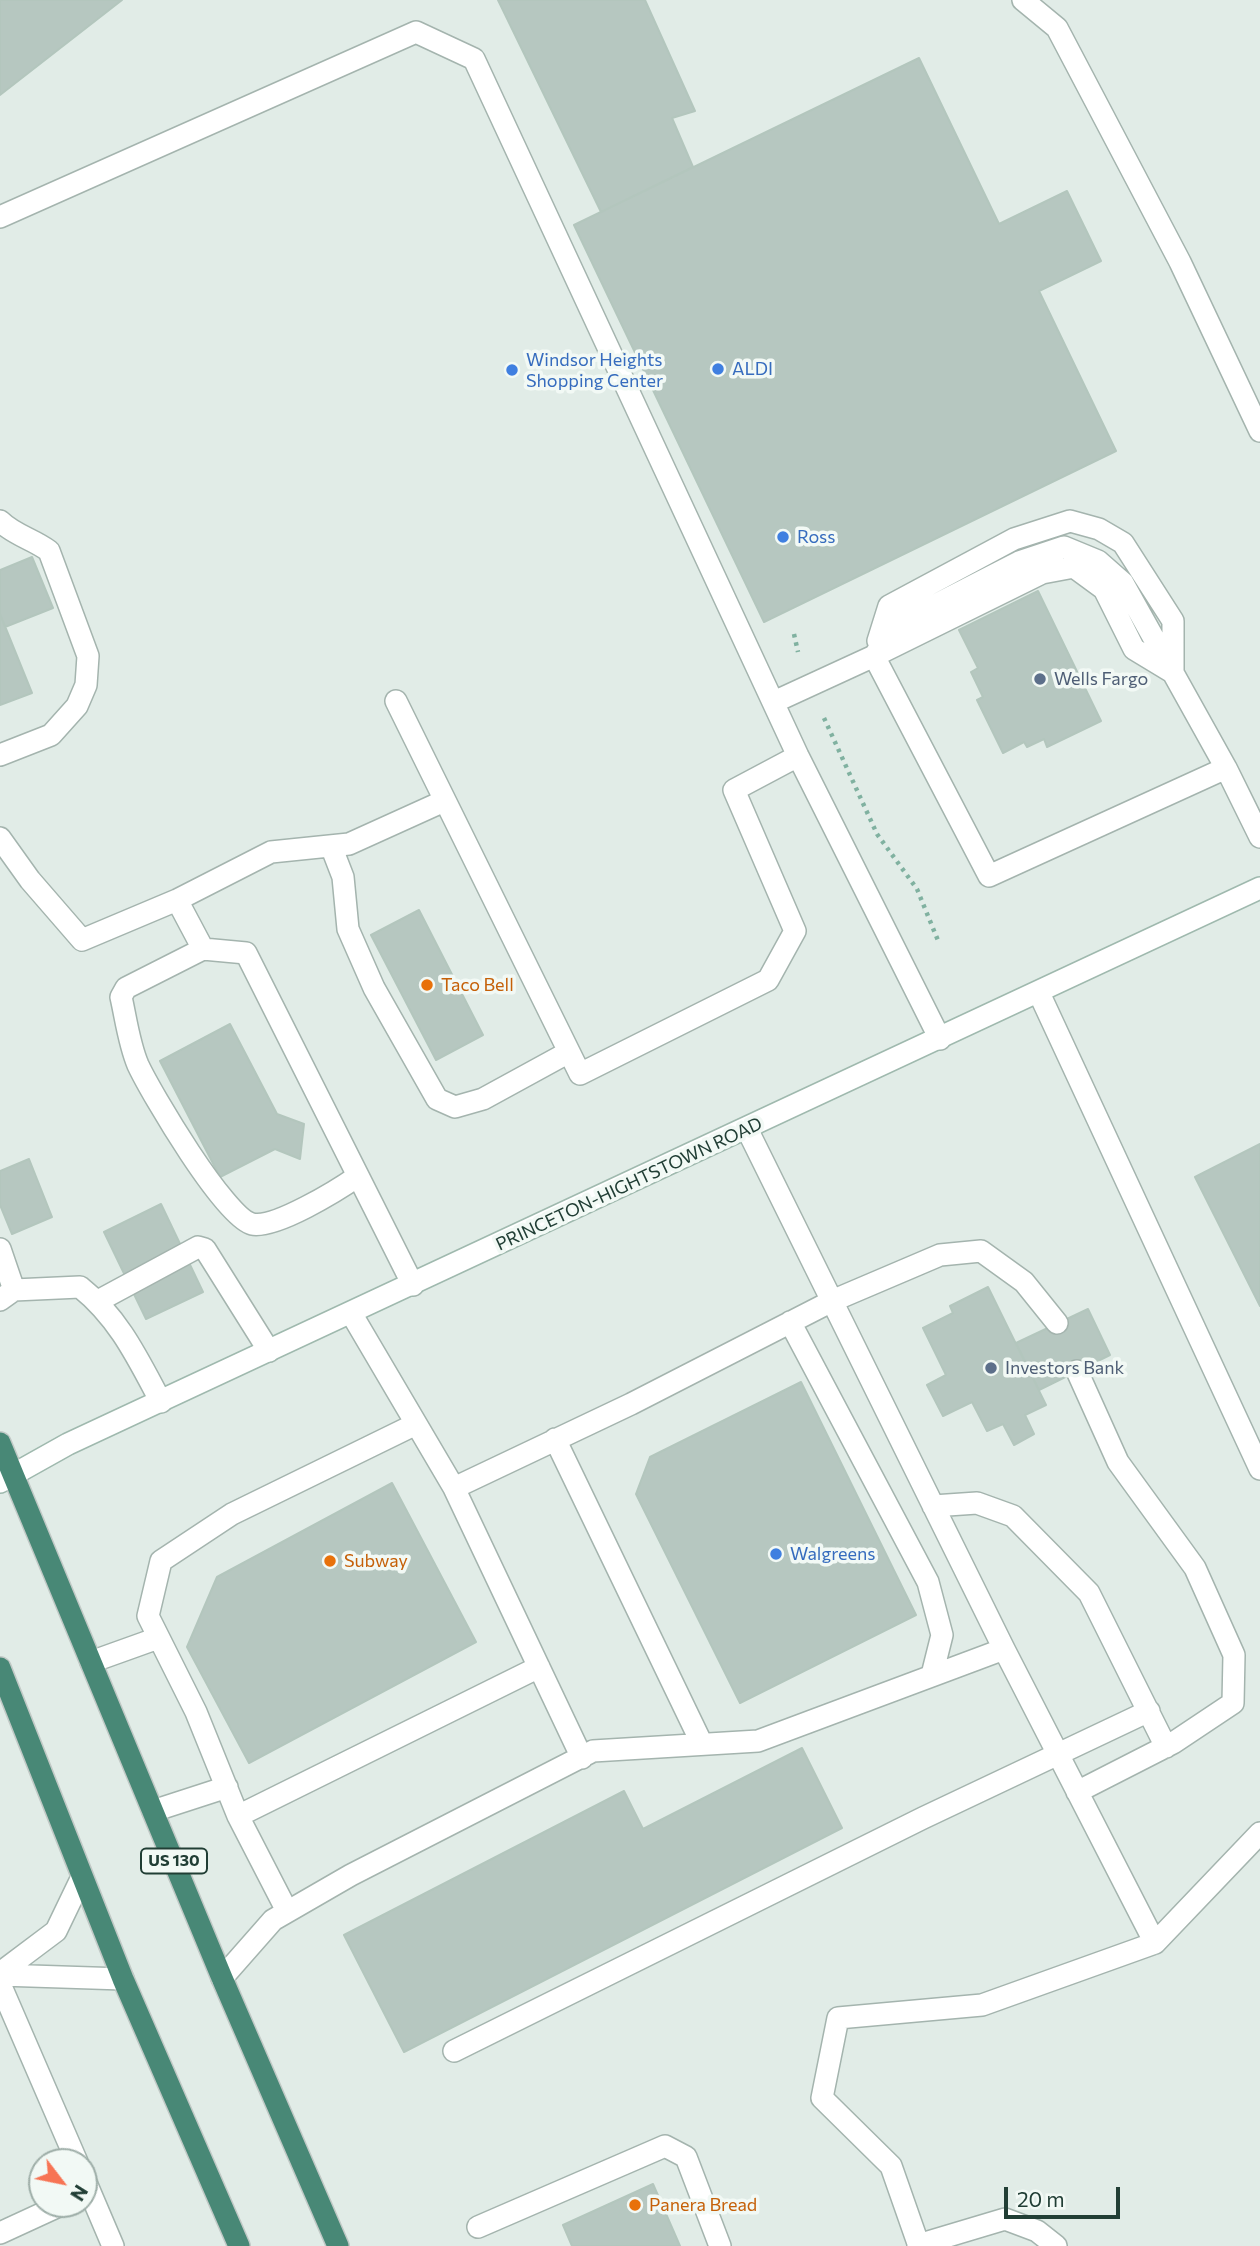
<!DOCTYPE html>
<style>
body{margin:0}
#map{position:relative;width:1260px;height:2246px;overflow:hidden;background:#e1ece7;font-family:Commissioner,sans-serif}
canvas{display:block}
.north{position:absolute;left:28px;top:2148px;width:70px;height:70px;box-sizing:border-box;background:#f2f9f5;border:2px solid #9eaea8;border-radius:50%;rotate:122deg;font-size:19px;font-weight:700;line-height:28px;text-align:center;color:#213e35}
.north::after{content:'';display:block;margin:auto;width:24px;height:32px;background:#f77454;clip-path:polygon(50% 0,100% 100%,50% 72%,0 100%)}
.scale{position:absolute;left:1004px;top:2187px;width:116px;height:32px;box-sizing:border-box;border:4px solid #213e35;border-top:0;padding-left:9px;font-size:21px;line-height:24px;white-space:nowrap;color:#213e35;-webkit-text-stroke:5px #f2f9f5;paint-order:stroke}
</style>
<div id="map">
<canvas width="1260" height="2246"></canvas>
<div class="north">N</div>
<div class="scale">20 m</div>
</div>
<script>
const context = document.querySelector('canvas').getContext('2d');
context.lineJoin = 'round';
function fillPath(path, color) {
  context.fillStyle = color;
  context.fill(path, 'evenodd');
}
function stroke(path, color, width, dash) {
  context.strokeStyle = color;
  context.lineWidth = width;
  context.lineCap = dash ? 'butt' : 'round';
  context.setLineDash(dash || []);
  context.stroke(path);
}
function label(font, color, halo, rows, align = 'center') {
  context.font = font + ' Commissioner,sans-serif';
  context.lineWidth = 7;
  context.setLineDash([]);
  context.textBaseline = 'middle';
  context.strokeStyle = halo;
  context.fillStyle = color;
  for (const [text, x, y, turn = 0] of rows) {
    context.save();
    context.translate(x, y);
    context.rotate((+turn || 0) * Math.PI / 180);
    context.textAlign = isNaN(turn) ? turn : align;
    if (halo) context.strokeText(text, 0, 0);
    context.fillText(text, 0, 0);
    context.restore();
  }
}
const building = new Path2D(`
 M0,0H122L0,95Z
 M498,0H645L695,111L672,118L693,167L601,212Z
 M919,58L999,224L1067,191L1101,261L1039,291L1116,451L764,622L574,225Z
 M32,557L53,608L5,627L0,614V570Z
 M1038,591L1101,721L1047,747L1044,739L1027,747L1024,742L1003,753L977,700L983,697L971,672L978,668L959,630Z
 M0,614L32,693L0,705Z
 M419,910L483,1035L436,1060L371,935Z
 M230,1024L277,1114L304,1124L300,1159L275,1149L220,1177L160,1061Z
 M1260,1144V1306L1195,1177Z
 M29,1159L52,1217L12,1234L0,1205V1171Z
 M161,1204L203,1292L146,1319L104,1232Z
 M988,1287L1046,1405L1025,1415L1034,1434L1014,1445L1003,1424L987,1431L972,1402L943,1416L927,1385L946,1375L923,1328L953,1313L950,1306Z
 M1088,1309L1110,1355L1039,1390L1016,1343Z
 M801,1382L916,1615L740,1703L636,1494L650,1457Z
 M392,1483L476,1642L249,1763L187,1647L217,1577Z
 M802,1748L842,1828L404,2052L344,1935L624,1791L643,1829Z
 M653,2184L680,2246H572L563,2225Z`);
fillPath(building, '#b6c7c0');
stroke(building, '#b3c6bd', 2);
const service = new Path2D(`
 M1023,0L1057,28L1180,262L1260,431
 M0,217L416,32L474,59L798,756L940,1039
 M0,521C14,535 33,539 49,551L88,656L86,685L77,706L51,735L0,755
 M878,641L889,606L1014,539L1070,521L1099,529L1123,543L1173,621V670
 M876,655L1042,573L1074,567L1104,589L1134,649L1172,672
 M874,656L898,624L1019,562L1064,547L1098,561L1123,583L1226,768
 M396,701L580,1074L768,980L795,931L734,790L798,756
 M774,702L874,656L989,876L1226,768L1260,837
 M0,838L30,880L82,940L177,900L271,852L349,844L444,801
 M331,846L343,877L348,929L374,988L437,1099L455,1107L483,1099L569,1052
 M177,900L203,949
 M1039,993L1260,1469
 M747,1129L1004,1649L1155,1943
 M358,1176C338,1190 275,1229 252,1224C225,1218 151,1093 138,1065C129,1044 126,1019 121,997L126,988L203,949L246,953L413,1285
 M0,1249L14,1290L0,1300
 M14,1290L80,1287C119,1318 138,1359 161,1402
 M98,1301L198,1247L205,1249L269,1351
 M351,1313L454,1488L631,1404L832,1301L940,1255L981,1251L1024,1282L1057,1323
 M790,1322L928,1582L942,1635L932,1675
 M1077,1371L1118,1462L1195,1568L1234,1655L1233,1703L1173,1743L1077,1792
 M555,1439L702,1744
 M454,1488L582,1758
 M933,1506L977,1503L1013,1516L1089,1593L1166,1747
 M91,1662L158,1638
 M153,1811L227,1787
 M238,1816L539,1667
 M287,1911L238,1816L196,1712L148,1616L161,1561L232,1514L416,1424
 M0,1973L56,1931L82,1877
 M0,1975L123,1979
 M222,1978L273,1920L351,1875L593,1751L758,1741L1004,1649
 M0,1984L77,2162
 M454,2051L923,1818L1149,1711
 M84,2178L113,2246
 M478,2227L665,2146L686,2157L720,2246
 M0,2233L63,2204
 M918,2245L1005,2219L1037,2231L1056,2246
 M919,2246L891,2166L822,2098L838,2018L982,2005L1155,1943L1260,1833`);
const secondary = new Path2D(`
 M0,1482L68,1444L1260,888`);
const trunk = new Path2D(`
 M0,1443L222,1978L338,2246
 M0,1668L123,1979L239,2246`);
stroke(service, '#a4b4ae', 24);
stroke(secondary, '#9fb9ae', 24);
stroke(trunk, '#c1c9c6', 24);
stroke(new Path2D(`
 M794,634L798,652
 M824,718L877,834L917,889L939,943`), '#80b1a0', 4.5, [3.5, 5]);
stroke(service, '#fff', 21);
stroke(secondary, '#fff', 21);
stroke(trunk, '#488876', 21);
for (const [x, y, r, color] of [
 [718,369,7,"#3f7fe0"],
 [512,370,7,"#3f7fe0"],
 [783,537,7,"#3f7fe0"],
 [1040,679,7,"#5c6f8a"],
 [427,985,7,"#e8710a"],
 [991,1368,7,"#5c6f8a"],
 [776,1554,7,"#3f7fe0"],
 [330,1561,7,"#e8710a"],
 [635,2205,7,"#e8710a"]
]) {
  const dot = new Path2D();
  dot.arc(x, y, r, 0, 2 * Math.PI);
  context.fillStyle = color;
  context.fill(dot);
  stroke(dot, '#f2f9f5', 2.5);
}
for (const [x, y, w] of [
 [174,1861,66]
]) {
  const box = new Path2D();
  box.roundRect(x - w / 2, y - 12.5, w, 25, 5);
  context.fillStyle = '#f2f9f5';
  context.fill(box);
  stroke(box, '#213e35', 2);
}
label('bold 16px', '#213e35', null, [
 ["US 130",174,1861]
]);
label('18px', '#366cbe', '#f2f9f5', [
 ["Windsor Heights",526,360],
 ["Shopping Center",526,381],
 ["ALDI",732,369],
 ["Ross",797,537],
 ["Walgreens",790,1554]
], 'left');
label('18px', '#4e5e75', '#f2f9f5', [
 ["Wells Fargo",1054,679],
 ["Investors Bank",1005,1368]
], 'left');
label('18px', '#c56008', '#f2f9f5', [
 ["Taco Bell",441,985],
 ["Subway",344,1561],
 ["Panera Bread",649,2205]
], 'left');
label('18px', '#213e35', '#f2f9f5', [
 ["PRINCETON-HIGHTSTOWN ROAD",629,1184,-25]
]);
</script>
